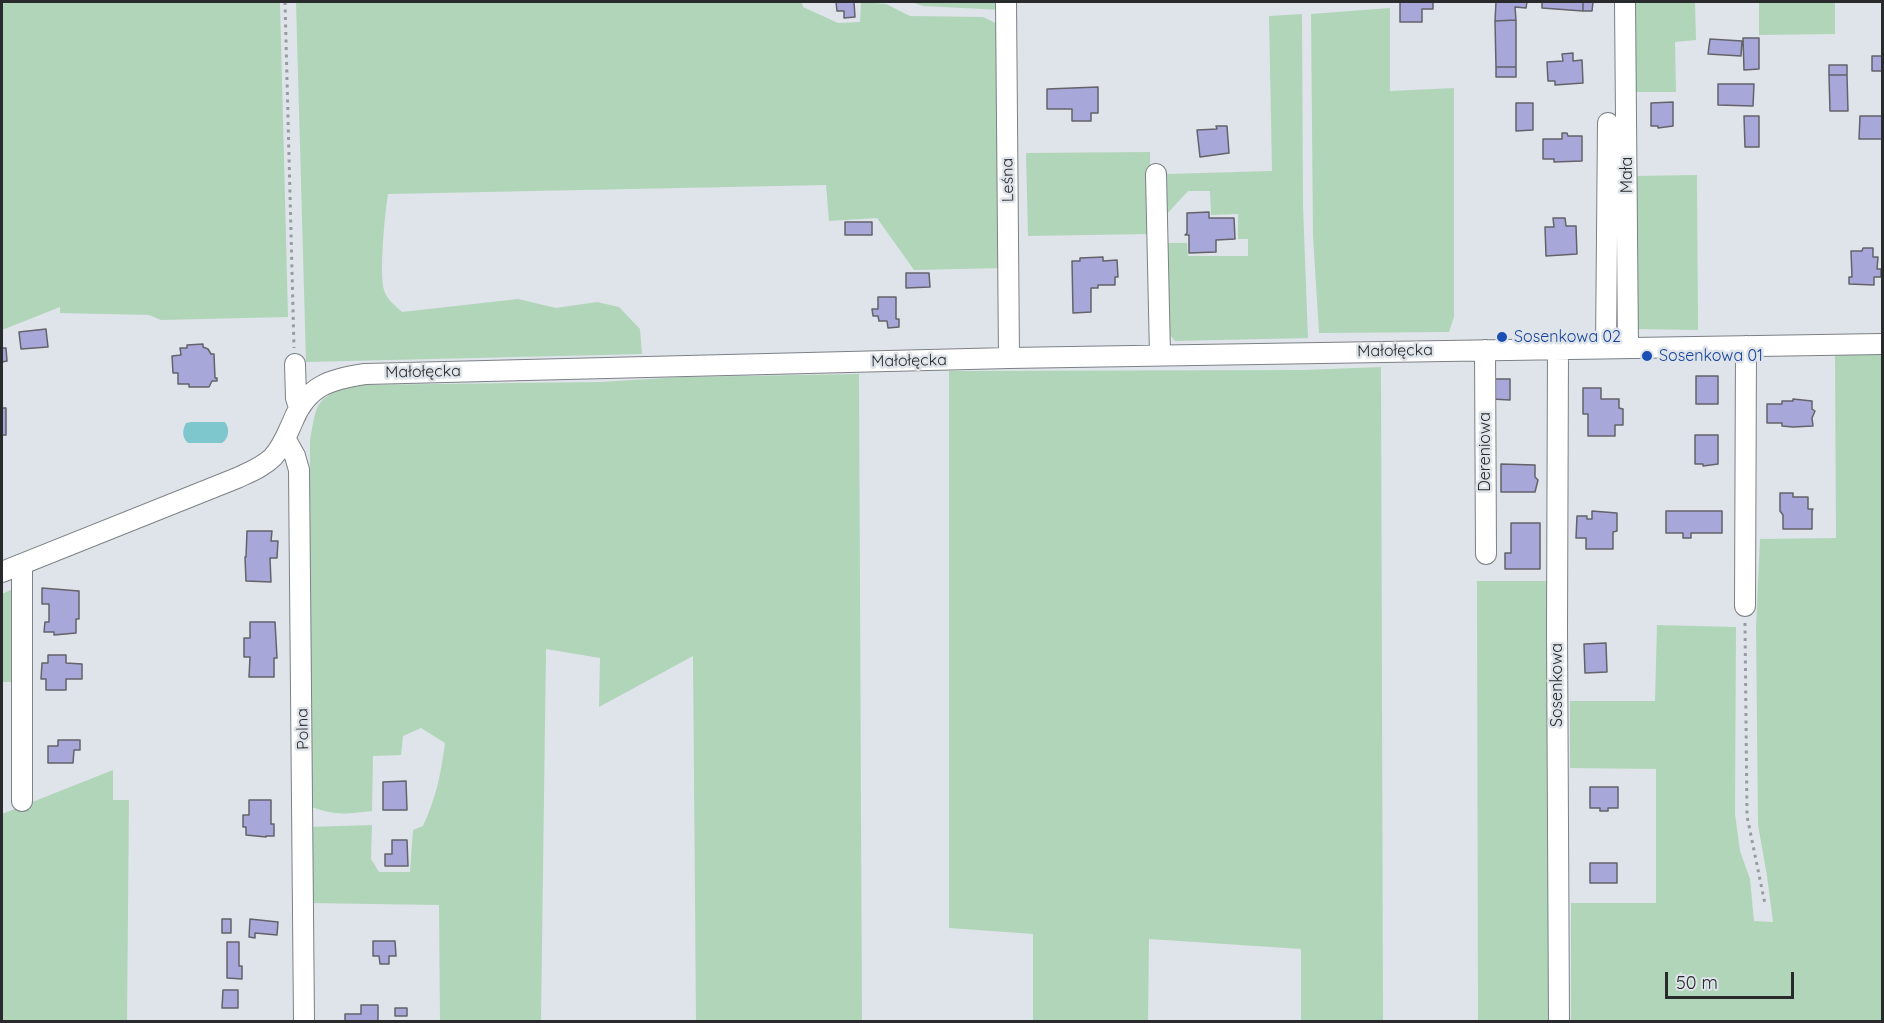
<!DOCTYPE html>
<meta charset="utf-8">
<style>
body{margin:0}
#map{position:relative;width:1884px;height:1023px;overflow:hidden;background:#dfe4ea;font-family:Quicksand,sans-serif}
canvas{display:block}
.frame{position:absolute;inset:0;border:3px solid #282a2c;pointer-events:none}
.scale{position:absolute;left:1665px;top:972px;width:129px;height:27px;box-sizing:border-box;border:3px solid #282a2c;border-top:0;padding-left:8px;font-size:18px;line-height:21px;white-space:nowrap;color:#282a2c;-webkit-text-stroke:4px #dfe4ea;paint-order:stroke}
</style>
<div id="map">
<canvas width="1884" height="1023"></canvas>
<div class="frame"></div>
<div class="scale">50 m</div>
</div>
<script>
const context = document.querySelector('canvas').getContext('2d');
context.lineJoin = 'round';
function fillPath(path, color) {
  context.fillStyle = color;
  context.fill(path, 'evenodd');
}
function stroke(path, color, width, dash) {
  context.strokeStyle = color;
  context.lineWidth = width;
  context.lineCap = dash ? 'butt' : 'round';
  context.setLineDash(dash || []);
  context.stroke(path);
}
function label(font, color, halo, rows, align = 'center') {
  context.font = font + ' Quicksand,sans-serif';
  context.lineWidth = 5;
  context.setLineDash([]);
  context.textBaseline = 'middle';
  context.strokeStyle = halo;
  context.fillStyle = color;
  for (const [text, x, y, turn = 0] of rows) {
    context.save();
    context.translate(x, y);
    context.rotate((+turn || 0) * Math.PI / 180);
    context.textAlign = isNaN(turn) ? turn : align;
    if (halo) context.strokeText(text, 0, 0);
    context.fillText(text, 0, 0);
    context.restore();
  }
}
fillPath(new Path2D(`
 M2,2H280L288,317L161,320L149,315L60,313V307L2,330Z
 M296,2H802L803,7L838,23L860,22L861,2L886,4L910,16L983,17L1000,25L1003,268L914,270L877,218L829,221L826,185L388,194C385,212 379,274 384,290C387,300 395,305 402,312L518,299L556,308L597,302L619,307L640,329L642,354L306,362Z
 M911,2H1002V10L923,6Z
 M1635,2H1695L1696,40L1675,42L1676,92H1636Z
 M1759,2H1835V34L1759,35Z
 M1390,8V91L1454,88V317L1449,332L1319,333L1313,236L1311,14Z
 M1302,14L1303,206L1308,338L1175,341L1167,332V243H1187L1188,256H1248V239H1238V214L1211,215L1210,191H1188L1166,215V174L1272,171L1269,16Z
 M1150,152L1151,234L1028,236L1026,153Z
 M1697,175L1698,330L1638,329L1636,176Z
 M1882,353V1021H1571V903H1656V769L1570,768V701H1655L1657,625L1736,627L1735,814L1740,851L1750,879L1754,921L1773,922L1767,876L1758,825L1756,627L1760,539L1836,538L1835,354Z
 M1381,367L1383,1021H1301V949L1149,939L1148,1021H1033V934L949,928V371L1304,370Z
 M859,374L862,1021H696L693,656L599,707L600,658L546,649L541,1021H440L439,905L308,903L309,827L372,825L371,859L379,872H410L413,830L423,826C436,798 441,774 445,743L421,728L403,736L401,755L373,756L372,811C345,814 335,816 309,806L310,441C317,404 314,399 351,385L600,382L682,377Z
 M1477,581H1548L1550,1021H1478Z
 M17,587L16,682H2V594Z
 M113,770V800H129L127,1021L2,1022V814Z`), '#b1d5b9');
fillPath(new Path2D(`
 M191,422H225C230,429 229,438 222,443H188C182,438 182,430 186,423Z`), '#7ec7cc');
const building = new Path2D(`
 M836,2H854L855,17L844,18V11H837Z
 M1400,2H1433V9H1422V22H1400Z
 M1496,2H1527L1526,8L1515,7L1516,20L1495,21Z
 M1542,2H1583V11L1542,8Z
 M1583,2H1593L1592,11H1583Z
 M1516,20V67H1496L1495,21Z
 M1743,38H1759V69L1744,70Z
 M1710,39L1742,41L1741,56L1708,54Z
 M1573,53V61L1582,60L1583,83L1555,85V81H1548L1547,62L1563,61L1562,54Z
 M1872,56H1882V71H1872Z
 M1829,65H1847V75H1829Z
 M1496,67H1516V77H1496Z
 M1829,75H1847L1848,111H1830Z
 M1718,84H1754L1753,106L1718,105Z
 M1098,87V113H1091V121H1072V109H1047V89Z
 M1673,102V126L1658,128V126H1651V103Z
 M1516,103H1533V130L1516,131Z
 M1744,116H1759V147H1745Z
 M1860,116H1882V139H1859Z
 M1216,126H1227L1229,153L1200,157L1197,130L1217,129Z
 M1562,133H1567L1568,136H1582V161L1554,162V159H1543V139H1562Z
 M1209,212V218H1234L1235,239L1216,240V252L1189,253V235H1185L1187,233V213Z
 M1553,218H1565L1566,226H1576L1577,254L1546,256L1545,227H1554Z
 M845,222H872V235H845Z
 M1863,248H1873V257H1878L1877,269H1881V277H1874V285L1849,284V277H1852L1851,251H1862Z
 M1103,257V261L1117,260L1118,277H1115V285H1098V288H1091V312L1073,313L1072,261H1080V258Z
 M906,273H929L930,287L906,288Z
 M878,297H896V319H899V327L888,328L887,321H879L878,316H873L872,309H878Z
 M46,329L48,347L21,349L19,332Z
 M203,344V347L208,349L211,354H214L215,378H217V381H212L209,387H189V384H178V373H173L172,356L181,355L180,348H187V345Z
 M2,348H6L7,361L2,362Z
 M1696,376H1718V404H1696Z
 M1493,379H1510V400L1492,399Z
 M1583,388H1601V399H1619V408L1623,409V425H1615V436H1588V414H1583Z
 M1793,399L1812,401V409L1815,411L1812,418L1813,426L1793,427L1782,426V423H1767V404H1782V401H1793Z
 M2,408H6V435H2Z
 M1695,435H1718V464L1703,466V464H1695Z
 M1501,464L1535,465V477L1538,480L1535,492H1501Z
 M1780,493H1793V497H1808V509H1813L1812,511V529H1783V515L1780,511Z
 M1592,511L1617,513V531L1613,532V549H1586V538H1576L1577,516H1587V519H1592Z
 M1666,511H1722V533H1691V538H1683V533H1666Z
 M1511,523H1540V569H1505V553H1511Z
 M247,531H272L271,541H278L277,558H270L271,582L246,581L245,557H246Z
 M42,588L79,591V619H76V633L54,635V632H44L45,622H49V604H42Z
 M250,622H275L277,658H274V677H249L250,657H244V638H250Z
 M1606,643L1607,672L1585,673L1584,644Z
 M48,655H66V663L82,664V679H66V690H46V679H41L42,663H48Z
 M58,740H80V750H74L73,763H48V746H58Z
 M406,781L407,810H383V782Z
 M1590,787H1618V808H1608V811H1600V808H1590Z
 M249,800H271V824H274V836H266V837L246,835V827H243V815H249Z
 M392,840H407L408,866H385V854H392Z
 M1590,863H1617V883H1590Z
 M222,919H231V933H222Z
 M250,919L278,922L277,935L255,933V938L249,937Z
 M373,941H395L396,956H389V964H380L379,956H373Z
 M227,942H239V966H242V979L227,978Z
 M223,990H238V1008H222Z
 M361,1005H378V1022H345V1014H361Z
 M395,1008H407V1016H395Z`);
fillPath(building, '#a7a7da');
stroke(building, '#636369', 1.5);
const minor = new Path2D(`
 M1006,2L1009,358
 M1625,2L1628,348
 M1156,174L1160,355
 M1606,348L1608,123
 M1558,349L1557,630L1559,1022
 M1485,350L1486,554
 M295,364L296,398L299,407
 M286,440L295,456L299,470L304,1022
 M2,572L237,478C250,472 263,467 273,457C283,446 287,434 293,421C307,386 330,379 365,374L1009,358L1882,344
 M1745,606L1746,346
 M22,801V564`);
stroke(minor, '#7c8186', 22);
stroke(new Path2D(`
 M285,2L294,348
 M1745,623L1747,816L1765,904`), '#989ca0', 3, [3, 4.5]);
stroke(minor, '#fff', 20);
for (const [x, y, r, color] of [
 [1502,337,6,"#1a4fb4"],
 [1647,356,6,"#1a4fb4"]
]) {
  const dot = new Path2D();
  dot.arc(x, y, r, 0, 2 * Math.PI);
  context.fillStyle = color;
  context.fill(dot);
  stroke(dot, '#dfe4ea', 2);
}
label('16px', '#282a2c', '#dfe4ea', [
 ["Mała",1627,175,-90],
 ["Leśna",1008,180,-91],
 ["Małołęcka",1395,351,-1],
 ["Małołęcka",909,361,-1],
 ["Małołęcka",423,372,-1],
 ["Dereniowa",1485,452,-90],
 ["Sosenkowa",1557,685,-90],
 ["Polna",303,729,-91]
]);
label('16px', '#164399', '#dfe4ea', [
 ["Sosenkowa 02",1514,337],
 ["Sosenkowa 01",1659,356]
], 'left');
</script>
